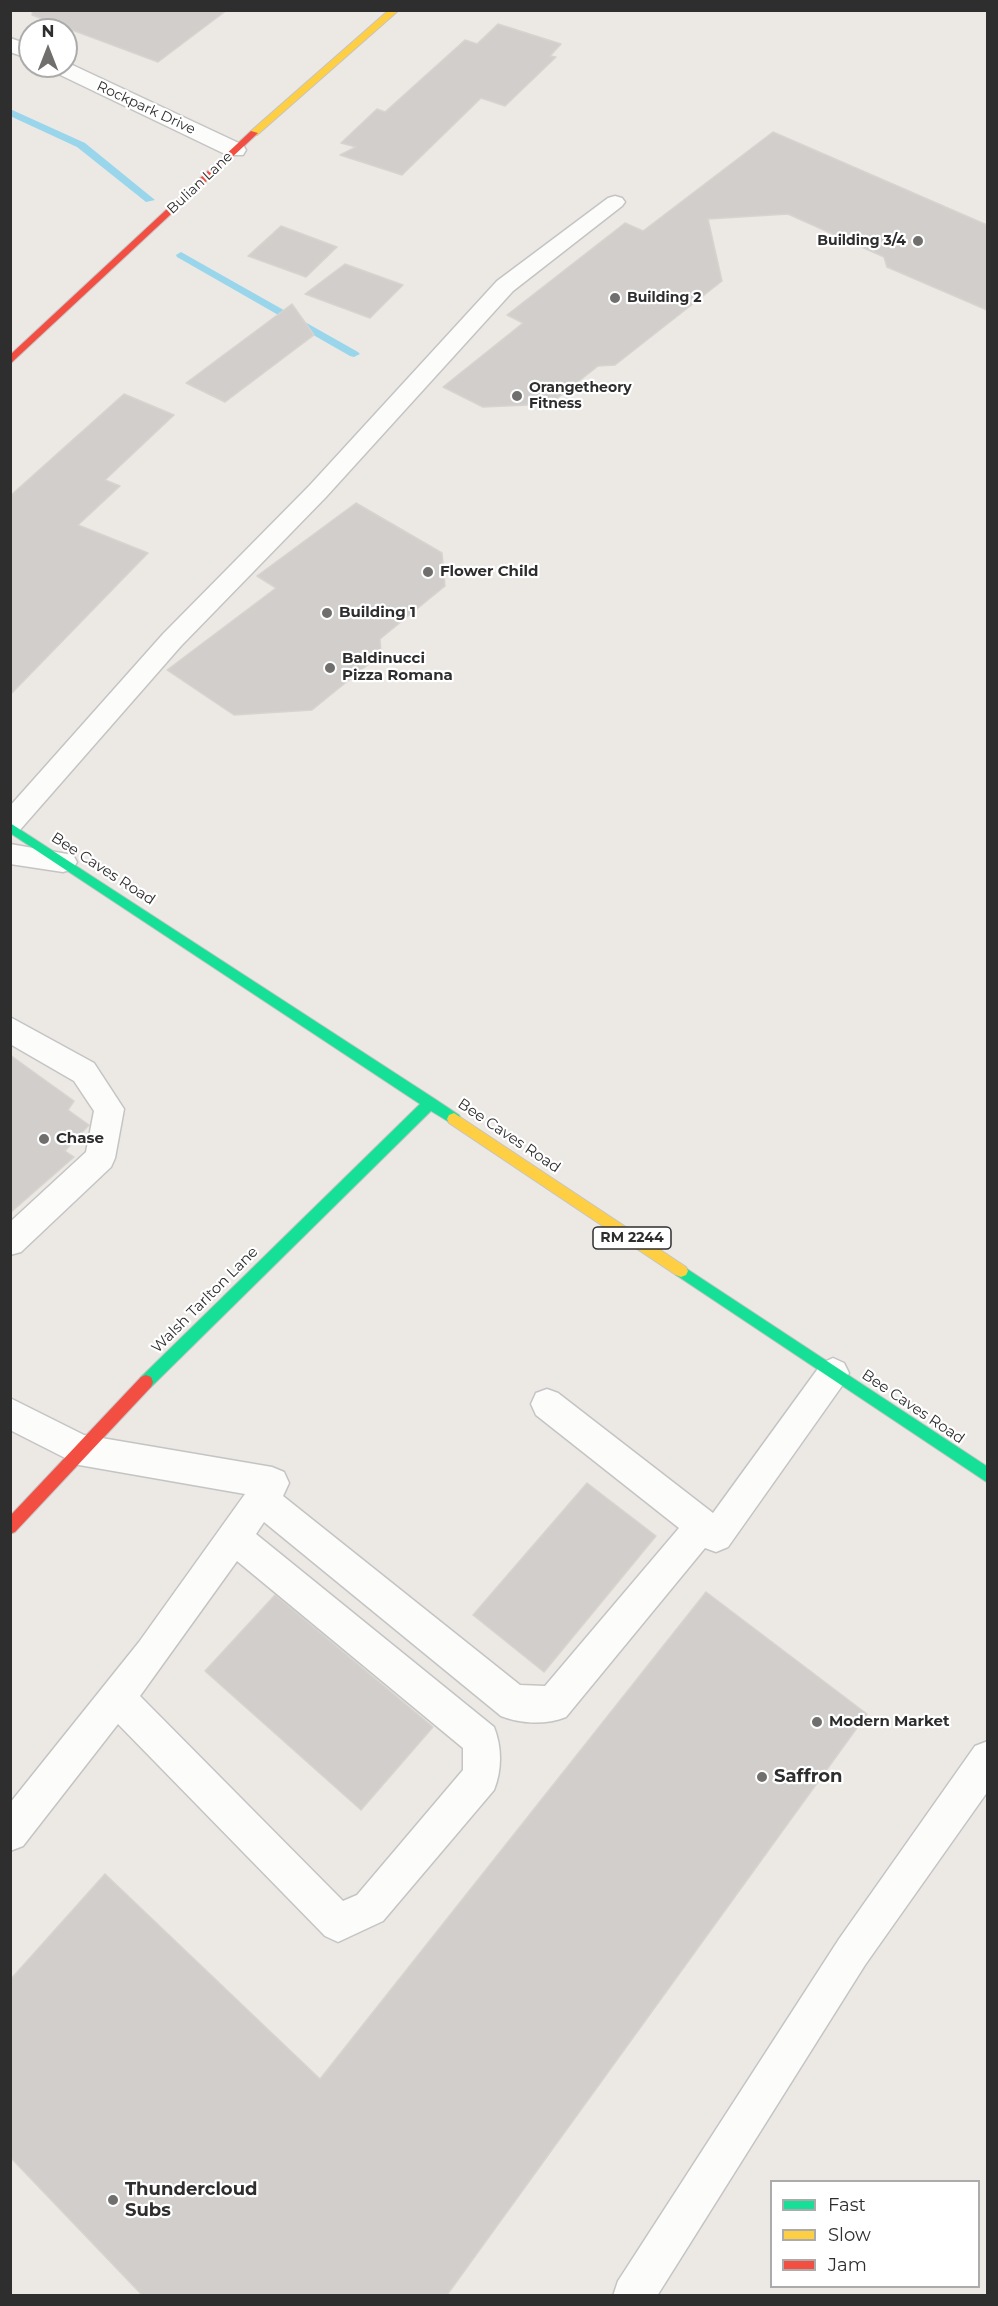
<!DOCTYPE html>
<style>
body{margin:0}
#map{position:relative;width:998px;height:2306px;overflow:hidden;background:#ece8e4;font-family:Montserrat,sans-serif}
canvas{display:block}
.frame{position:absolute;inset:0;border:12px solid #2e2e2e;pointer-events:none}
.legend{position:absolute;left:770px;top:2180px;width:210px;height:108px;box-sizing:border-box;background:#fff;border:2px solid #ababab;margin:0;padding:8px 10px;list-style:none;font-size:18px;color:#2e2e2e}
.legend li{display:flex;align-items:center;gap:12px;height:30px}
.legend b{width:30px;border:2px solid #ababab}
.north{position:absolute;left:18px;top:18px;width:60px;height:60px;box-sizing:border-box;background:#fff;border:2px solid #ababab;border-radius:50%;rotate:0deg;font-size:16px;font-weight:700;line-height:24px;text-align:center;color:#2e2e2e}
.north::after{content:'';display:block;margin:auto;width:21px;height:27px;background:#706f6e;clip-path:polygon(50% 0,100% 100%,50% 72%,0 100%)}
</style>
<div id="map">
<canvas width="998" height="2306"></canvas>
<div class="frame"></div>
<ul class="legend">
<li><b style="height:8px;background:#16e098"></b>Fast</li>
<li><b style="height:8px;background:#ffcf43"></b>Slow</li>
<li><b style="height:8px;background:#f24e42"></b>Jam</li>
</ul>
<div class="north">N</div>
</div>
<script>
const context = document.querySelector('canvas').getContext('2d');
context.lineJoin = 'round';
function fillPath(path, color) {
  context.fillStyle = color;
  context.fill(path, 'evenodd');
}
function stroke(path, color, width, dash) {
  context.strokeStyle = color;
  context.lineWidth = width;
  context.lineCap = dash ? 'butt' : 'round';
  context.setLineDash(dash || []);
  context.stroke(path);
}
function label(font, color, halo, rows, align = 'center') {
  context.font = font + ' Montserrat,sans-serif';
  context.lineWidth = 4.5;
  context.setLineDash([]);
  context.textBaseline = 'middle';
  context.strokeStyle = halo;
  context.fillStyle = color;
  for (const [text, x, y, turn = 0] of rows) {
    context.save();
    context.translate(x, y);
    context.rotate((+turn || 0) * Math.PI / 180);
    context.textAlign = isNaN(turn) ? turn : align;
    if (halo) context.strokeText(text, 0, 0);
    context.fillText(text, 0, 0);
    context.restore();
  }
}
fillPath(new Path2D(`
 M10,109L85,143L155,200L146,202L77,147L10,116Z
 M181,252L358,352L360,354L354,357L350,356L177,257L176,255Z`), '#99d6ec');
const building = new Path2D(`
 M33,10H227L158,62L32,15Z
 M498,24L561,44L550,56L556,57L505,106L481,98L402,175L340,155L356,147L341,143L377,109L385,112L465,40L477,44Z
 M773,132L987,225V310L887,267L884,257L788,214L708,219L722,281L615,365L598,366L550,404L483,407L443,387L523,323L507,315L625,223L643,231Z
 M281,226L337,247L306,277L248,256Z
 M345,264L403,285L370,318L305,294Z
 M292,304L314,335L225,402L186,383Z
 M124,394L174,415L105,480L120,486L78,525L148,553L10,695V496Z
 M356,503L442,553L445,586L380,639L381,654L312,710L234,715L167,670L276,588L257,576Z
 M10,1055L74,1101L68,1110L89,1125L65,1151L74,1157L10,1213Z
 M587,1483L656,1536L544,1672L473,1615Z
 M706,1592L867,1714L447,2295H142L10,2157V1980L105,1874L320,2079Z
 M275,1595L433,1727L361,1810L205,1671Z`);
fillPath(building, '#d1cecb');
stroke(building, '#d7d4d0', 1.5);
const lane = new Path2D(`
 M615,196L622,198L625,202L622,206L513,291L326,497L181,646L19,831L10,834V806L163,634L310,485L497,281L608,198Z
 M10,844L73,855L77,862L73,869L63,872L10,864Z
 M10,1017L94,1063L124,1109L115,1158L111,1167L21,1252L10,1255V1222L86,1152L94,1111L74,1081L10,1044Z
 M833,1358L844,1363L849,1373L844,1383L728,1547L716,1552L705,1548L566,1717C546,1725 521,1724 501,1716L264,1522L256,1534L494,1727C502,1747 502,1770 494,1790L383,1921L338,1942L325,1936L118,1724L23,1846L10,1851V1803L139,1642L245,1494L79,1465L10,1430V1398L84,1435L272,1467L284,1472L289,1483L283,1496L520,1685L545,1686L679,1528L536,1415L531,1404L536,1393L547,1389L558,1393L713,1513L822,1363ZM237,1561L463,1748V1770L357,1895L343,1901L140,1696Z
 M988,1741V1791L865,1965L657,2296H613L618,2281L839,1939L975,1746Z`);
const street = new Path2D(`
 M10,38L30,45V59L10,52Z
 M66,62L243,145L246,150L243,155H227L50,70L46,66H66Z`);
const fast = new Path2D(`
 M10,823L435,1099L459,1115L461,1119L459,1123L454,1125L431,1111L151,1387L146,1389L141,1387L139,1382L141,1377L420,1104L10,833Z
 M681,1265L988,1467V1483L676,1275L674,1271L676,1267Z`);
const slow = new Path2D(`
 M389,10H399L257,135H251V131Z
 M454,1113L686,1267L688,1271L686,1275L681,1277L676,1275L449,1123L447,1119L449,1115Z`);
const jam = new Path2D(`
 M251,131L258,133L10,364V355Z
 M146,1375L151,1377L153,1382L151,1387L15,1532L10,1534V1516L141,1377Z`);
stroke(lane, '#c5c4c5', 3);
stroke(street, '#c5c4c5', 3);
stroke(fast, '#c5c4c5', 2);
stroke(slow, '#c5c4c5', 2);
stroke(jam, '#c5c4c5', 2);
fillPath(lane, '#fcfcfb');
fillPath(street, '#fcfcfb');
fillPath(fast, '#16e098');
fillPath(slow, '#ffcf43');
fillPath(jam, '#f24e42');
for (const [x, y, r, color] of [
 [918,241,6,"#706f6e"],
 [615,298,6,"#706f6e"],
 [517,396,6,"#706f6e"],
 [428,572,6,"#706f6e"],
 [327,613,6,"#706f6e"],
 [330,668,6,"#706f6e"],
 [44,1139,6,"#706f6e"],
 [817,1722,6,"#706f6e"],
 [762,1777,6,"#706f6e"],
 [113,2200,6,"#706f6e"]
]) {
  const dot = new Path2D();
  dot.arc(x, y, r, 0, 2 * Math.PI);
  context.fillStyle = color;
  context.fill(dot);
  stroke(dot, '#fff', 2);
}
label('14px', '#2e2e2e', '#fff', [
 ["Rockpark Drive",146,108,25],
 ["Bulian Lane",200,183,-43]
]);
label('bold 14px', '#2e2e2e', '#fff', [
 ["Building 3/4",906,241,"right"],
 ["Building 2",627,298],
 ["Orangetheory",529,388],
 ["Fitness",529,404]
], 'left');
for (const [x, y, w] of [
 [632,1238,78]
]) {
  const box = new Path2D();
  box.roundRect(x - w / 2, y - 11, w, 22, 4.5);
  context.fillStyle = '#fff';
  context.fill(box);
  stroke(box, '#2e2e2e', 1.5);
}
label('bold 14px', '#2e2e2e', null, [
 ["RM 2244",632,1238]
]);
label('bold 15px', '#2e2e2e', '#fff', [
 ["Flower Child",440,572],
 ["Building 1",339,613],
 ["Baldinucci",342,659],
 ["Pizza Romana",342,676],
 ["Chase",56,1139],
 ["Modern Market",829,1722]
], 'left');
label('15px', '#2e2e2e', '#fff', [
 ["Bee Caves Road",103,869,33],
 ["Bee Caves Road",509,1136,34],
 ["Walsh Tarlton Lane",205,1300,-45],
 ["Bee Caves Road",913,1407,34]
]);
label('bold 18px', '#2e2e2e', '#fff', [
 ["Saffron",774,1777],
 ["Thundercloud",125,2190],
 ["Subs",125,2211]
], 'left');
</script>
